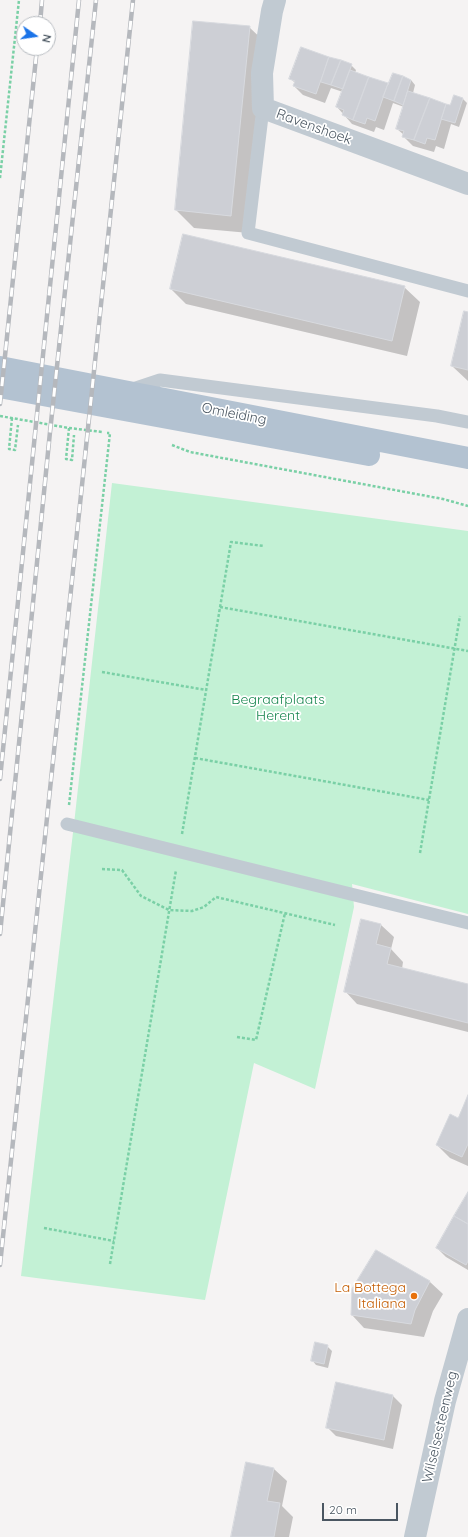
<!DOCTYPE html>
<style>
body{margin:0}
#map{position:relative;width:468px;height:1537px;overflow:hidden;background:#f5f3f3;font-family:Quicksand,sans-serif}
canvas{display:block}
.north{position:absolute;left:16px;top:16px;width:40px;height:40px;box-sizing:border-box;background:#fff;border:1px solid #b7bbc0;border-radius:50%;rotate:103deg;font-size:11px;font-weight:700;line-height:16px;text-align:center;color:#4a5661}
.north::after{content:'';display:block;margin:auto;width:14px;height:18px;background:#1a73e8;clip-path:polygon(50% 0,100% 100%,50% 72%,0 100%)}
.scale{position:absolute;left:322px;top:1503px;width:76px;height:18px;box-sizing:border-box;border:2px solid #4a5661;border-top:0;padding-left:5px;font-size:12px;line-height:14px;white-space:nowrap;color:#4a5661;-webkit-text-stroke:3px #fff;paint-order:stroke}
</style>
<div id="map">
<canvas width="468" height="1537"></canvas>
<div class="north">N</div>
<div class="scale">20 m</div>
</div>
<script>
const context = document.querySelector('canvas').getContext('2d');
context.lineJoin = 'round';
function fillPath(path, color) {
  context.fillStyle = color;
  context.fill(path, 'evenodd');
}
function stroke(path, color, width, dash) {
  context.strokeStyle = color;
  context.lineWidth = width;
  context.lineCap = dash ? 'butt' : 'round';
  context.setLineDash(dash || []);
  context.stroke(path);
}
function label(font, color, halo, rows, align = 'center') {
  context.font = font + ' Quicksand,sans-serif';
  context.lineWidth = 3.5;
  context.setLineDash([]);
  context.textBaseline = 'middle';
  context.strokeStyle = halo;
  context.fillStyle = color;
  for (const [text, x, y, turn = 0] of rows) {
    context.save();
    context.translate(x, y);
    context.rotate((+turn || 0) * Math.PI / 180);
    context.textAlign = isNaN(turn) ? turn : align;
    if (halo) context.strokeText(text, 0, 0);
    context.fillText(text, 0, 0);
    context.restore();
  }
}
fillPath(new Path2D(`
 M112,483L468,531V914L352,884L354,907L315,1089L254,1063L205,1300L21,1276L74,824Z`), '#c3f1d5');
fillPath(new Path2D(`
 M249,27L268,45L249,233L194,228L176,210Z
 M301,48L351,65L356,70L355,73L389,86L411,80L415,85L413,93L451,107L454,97L463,99L467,103L459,127L451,124L444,149L436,146L434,152L413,146L404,137V135L397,129L404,107L393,103L384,130L376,127L374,132L352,124L337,107L343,92L331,88L325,103L303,95L294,86L295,83L291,79Z
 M404,287L420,302L407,356L186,304L171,289Z
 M468,313V381L452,366Z
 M381,925L394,937L391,949L403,962L402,969L468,985V1032L357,1004L345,991Z
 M468,1098V1166L450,1158L437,1145L458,1119Z
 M468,1194V1270L446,1257L437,1248Z
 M377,1251L430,1282L443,1294L433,1311L424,1337L364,1328L352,1315Z
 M327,1346L332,1351L328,1368L316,1365L312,1360Z
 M393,1396L402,1405L393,1449L336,1436L327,1427Z
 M274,1469L287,1481L282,1506L293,1517L289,1537H232Z`), '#0003');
const building = new Path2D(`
 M193,21L250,26L231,216L175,210Z
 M301,47L329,57L316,94L293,86L295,81L289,79Z
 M329,57L341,60L331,85L321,82Z
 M341,60L352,64L343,89L331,85Z
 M350,70L369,77L353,120L342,115L344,110L336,107Z
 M393,73L403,76L394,101L383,97Z
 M403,76L411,80L403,105L394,101Z
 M369,77L388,83L375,121L367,118L365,124L353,120Z
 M408,91L430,98L414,140L402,137L404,131L396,129Z
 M454,95L463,98L455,123L441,119L446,104L450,105Z
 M430,98L446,104L435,140L427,138L425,144L414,140Z
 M183,234L405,286L392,341L170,289Z
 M464,311L468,312V370L451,366Z
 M361,919L381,924L376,944L391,948L387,964L468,984V1023L344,992Z
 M468,1095V1144L462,1157L436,1145L450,1114L458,1118Z
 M468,1192V1224L454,1216Z
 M454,1216L468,1224V1261L466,1265L436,1248Z
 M376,1250L430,1281L415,1310L411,1324L351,1315L352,1289Z
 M315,1342L328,1345L324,1364L311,1361Z
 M336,1382L393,1395L384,1440L326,1428Z
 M246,1462L274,1468L267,1501L280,1503L274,1537H231Z`);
fillPath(building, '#cdcfd5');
stroke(building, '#d7d9de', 1);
stroke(new Path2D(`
 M0,178L19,0
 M0,416L69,428L102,432
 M12,418L9,449L15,450L18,425
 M69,428L66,459L72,460L74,435
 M172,445L190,452L443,499L468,506
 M220,607L468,651
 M102,672L206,690
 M195,758L429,800
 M69,805L110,433H107
 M182,834L231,542L264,546
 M420,853L460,616
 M102,869L122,870L141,896L169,910L192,911L204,907L216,897L335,925
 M237,1037L256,1040L285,913
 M44,1228L114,1241
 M110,1264L176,870`), '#7ad0a6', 2.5, [3, 2]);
stroke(new Path2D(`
 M263,108L248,233L468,291
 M130,390L160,380L437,416L468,422
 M67,824L468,923`), '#c1cad2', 13);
stroke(new Path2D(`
 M275,0L272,11L262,73L263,108L468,184
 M415,1537L445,1401L468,1319`), '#c1cad2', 22);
stroke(new Path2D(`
 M0,367L468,458
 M0,387L369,455`), '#b3c2d1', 22);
const rail = new Path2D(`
 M40,24L42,0
 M0,404L37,48
 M0,779L79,0
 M0,934L50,432L96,0
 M0,1265L133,0`);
stroke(rail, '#b5b8bd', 4.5);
stroke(rail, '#fff', 3, [9]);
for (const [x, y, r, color] of [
 [414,1296,4,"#e8710a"]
]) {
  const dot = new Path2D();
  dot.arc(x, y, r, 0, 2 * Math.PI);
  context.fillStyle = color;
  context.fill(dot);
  stroke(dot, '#fff', 1.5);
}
label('14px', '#4a5661', '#fff', [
 ["Ravenshoek",314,127,20],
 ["Omleiding",234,414,11],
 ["Wilselsesteenweg",440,1427,-77]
]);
label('14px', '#17864f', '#fff', [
 ["Begraafplaats",278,700],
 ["Herent",278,716]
]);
label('14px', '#c56008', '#fff', [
 ["La Bottega",406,1288],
 ["Italiana",406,1304]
], 'right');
</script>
